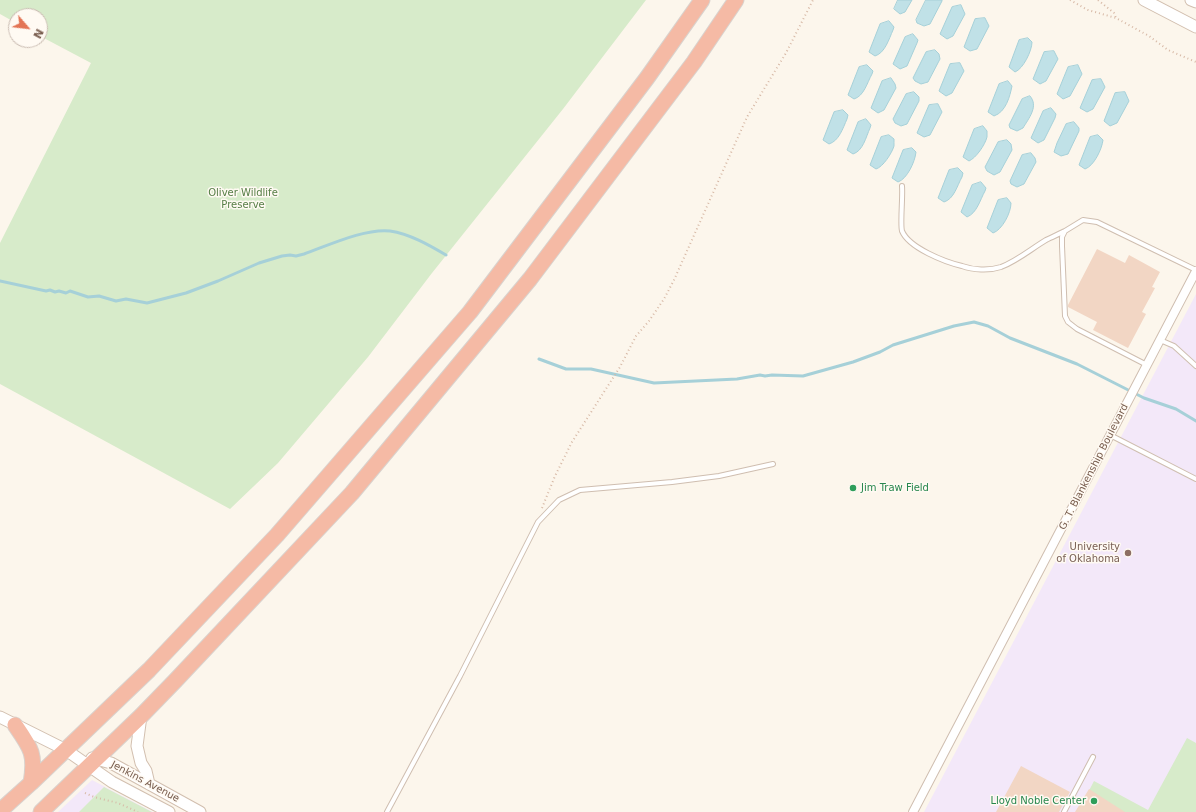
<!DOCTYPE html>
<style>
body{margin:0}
#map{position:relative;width:1196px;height:812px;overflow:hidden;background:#fcf6ec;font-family:"DejaVu Sans",sans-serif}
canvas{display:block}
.north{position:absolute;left:8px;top:8px;width:40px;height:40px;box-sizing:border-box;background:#fffaf3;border:1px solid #c9bbb1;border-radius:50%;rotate:118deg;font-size:11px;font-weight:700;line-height:16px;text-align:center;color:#785d4e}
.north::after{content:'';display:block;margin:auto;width:14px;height:18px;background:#e37555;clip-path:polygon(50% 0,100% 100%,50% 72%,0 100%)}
</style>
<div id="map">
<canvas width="1196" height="812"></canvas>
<div class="north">N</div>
</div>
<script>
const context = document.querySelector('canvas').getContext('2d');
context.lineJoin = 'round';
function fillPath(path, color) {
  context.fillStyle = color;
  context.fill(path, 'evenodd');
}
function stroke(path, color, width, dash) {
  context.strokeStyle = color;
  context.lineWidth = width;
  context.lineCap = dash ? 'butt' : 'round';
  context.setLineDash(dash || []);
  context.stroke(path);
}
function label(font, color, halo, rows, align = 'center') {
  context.font = font + ' "DejaVu Sans",sans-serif';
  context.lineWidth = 3;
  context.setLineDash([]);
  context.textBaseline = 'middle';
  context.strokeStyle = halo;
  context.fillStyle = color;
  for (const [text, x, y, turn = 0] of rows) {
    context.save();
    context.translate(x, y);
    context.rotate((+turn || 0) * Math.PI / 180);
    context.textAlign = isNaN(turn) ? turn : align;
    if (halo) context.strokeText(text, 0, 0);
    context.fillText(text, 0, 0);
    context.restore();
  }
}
fillPath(new Path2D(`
 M1196,294V812H924Z
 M92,780L153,812H58Z`), '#f3e8f9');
fillPath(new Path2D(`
 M0,0H646L563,109L432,273L368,357L278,463L230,509L0,384V243L91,63L40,36V16H16V23L0,14Z
 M1187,738L1196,743V812H1078L1094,781L1148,810Z
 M104,787L152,812H79Z`), '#d7ebca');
const water = new Path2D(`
 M898,0H912L905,12L900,14L894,9Z
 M926,0H942V1L930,24L924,26L917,23L916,20Z
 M961,5L965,14L953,36L947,39L940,34L952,7Z
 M985,18L989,26L977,49L970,51L964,47L975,19Z
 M889,21L894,27L893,30C889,39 885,53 875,56L869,52L880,24Z
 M913,34L918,40L917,43L907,66L900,69L893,64L905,37Z
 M1028,38L1032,42C1032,51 1023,69 1015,72L1009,67L1019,40Z
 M935,50L939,54L940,59L928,82L921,84L915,81L913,78L926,52Z
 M1054,51L1058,59L1046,81L1040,84L1033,79L1044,52Z
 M960,63L964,71L952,93L946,96L939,91L950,64Z
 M867,65L873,71L872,74C867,83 864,96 854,99L848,95L859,67Z
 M1078,65L1082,74L1070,96L1063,99L1057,94L1068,67Z
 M891,78L895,84L896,88L884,110L878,113L871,108L882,81Z
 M1101,79L1105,87L1093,109L1087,112L1080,108L1092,80Z
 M1008,81L1012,86C1010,96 1006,112 994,116L988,112L999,84Z
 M914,92L919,97V101L907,124L901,126L895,123L893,119L906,94Z
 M1125,92L1129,101L1117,123L1110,126L1104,121L1115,93Z
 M1030,96C1039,106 1029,118 1023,128L1017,131L1010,128L1009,125L1022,99Z
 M938,104L942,112L930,135L924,137L917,133L929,105Z
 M1051,108L1056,114L1055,118L1044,140L1038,143L1031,138L1043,111Z
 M843,110L848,115L847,119C843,128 839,141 829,144L823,140L834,112Z
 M866,119L871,125L870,128C866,137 863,151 853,154L847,150L858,122Z
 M1074,122L1079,128V131L1068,154L1061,156L1054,152L1057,143L1066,124Z
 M983,126L987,131C987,133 987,135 987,137C985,145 976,158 969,161L963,157L974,129Z
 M889,135L894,139C894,141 894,144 894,146C892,153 883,167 876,169L870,165L881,137Z
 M1098,135L1103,140C1102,149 1094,166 1085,169L1079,165L1090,137Z
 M1007,140L1011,144L1012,150L1000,172L994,175L987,171L985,167L998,142Z
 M912,148L916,152C915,162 907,179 898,182L892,178L903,150Z
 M1031,153L1035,158L1036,162L1024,184L1017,187L1011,184L1010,181L1022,155Z
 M958,168L963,173L962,177C957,186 954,199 944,202L938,198L949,170Z
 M981,182L986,188L985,191C980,200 977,213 967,217L961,212L972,185Z
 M1007,198L1011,203C1011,213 1002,230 993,233L987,228L998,200Z`);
fillPath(water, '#c0e1e7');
stroke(water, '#a6d0d8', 1);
stroke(new Path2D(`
 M0,281L46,291L50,290L55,292L59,291L66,293L70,291L88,297L99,296L116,301L126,299L147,303L186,293L218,281L259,263L282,256L290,255L296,256L304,254C327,246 365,228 390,231C410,234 429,245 446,255
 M539,359L566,369H591L654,383L737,379L760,375L765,376L772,375L803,376L853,362L880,352L893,345L954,326L974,322L988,326L1010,338L1077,364L1144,398L1176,409L1196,421`), '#a6d0d8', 3);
fillPath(new Path2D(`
 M1097,249L1125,263L1129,255L1160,272L1152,287L1155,288L1142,312L1146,314L1128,348L1093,330L1097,322L1068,307V305Z
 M1021,766L1070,792L1059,812H996Z
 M1089,789L1125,812H1075Z`), '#f2d6c4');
const lane = new Path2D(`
 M902,186C903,196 900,224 902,231C909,248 945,262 962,266C973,270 989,271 1001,267C1017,261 1031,249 1046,240C1052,237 1059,234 1065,231
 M1160,340L1174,346L1196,366
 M1147,365L1077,329L1068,322L1065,316L1062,246V237L1065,231L1083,220L1097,222L1196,270
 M1110,435L1196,479
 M387,812L460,676L538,522L559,500L580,490L672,482L719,476L773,464
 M1064,812L1093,757`);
const street = new Path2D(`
 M913,812L1196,271`);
const secondary = new Path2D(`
 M1144,0L1196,27
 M1191,0L1196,2
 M141,716L137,746L141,763L146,771L149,784
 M0,717L66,750L112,782L169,812
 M92,758L111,763L200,812`);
const highway = new Path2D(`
 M15,725C31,748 36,754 31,783
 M0,811L31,783L149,670L277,535L470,312L647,78L702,0
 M41,812L141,716L175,681L352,493L530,279L694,62L736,0`);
stroke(lane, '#cfbeb0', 6);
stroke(street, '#cfbeb0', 10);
stroke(secondary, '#d2bfaf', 13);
stroke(highway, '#d9d2cd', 17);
stroke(new Path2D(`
 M1070,0L1088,10L1116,18L1149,36L1168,50L1196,62
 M1098,0L1114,13L1116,18
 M542,508L555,476L572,442L620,367L636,336L649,321L664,299L674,280L747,117L786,53L813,0
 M85,793L94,797L118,803L138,812`), '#d7b9a6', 2, [1, 3]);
stroke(lane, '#fff', 4);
stroke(street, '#fff', 8);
stroke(secondary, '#fff', 11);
stroke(highway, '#f5baa5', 15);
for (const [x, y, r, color] of [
 [853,488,4,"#2e9e5b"],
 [1128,553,4,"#8d6e63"],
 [1094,801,4,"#2e9e5b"]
]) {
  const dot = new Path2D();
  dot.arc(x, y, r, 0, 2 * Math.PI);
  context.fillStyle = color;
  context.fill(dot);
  stroke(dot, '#fffaf3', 1.5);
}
label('10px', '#567e46', '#fffaf3', [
 ["Oliver Wildlife",243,193],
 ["Preserve",243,205]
]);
label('10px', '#785d4e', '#fffaf3', [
 ["G. T. Blankenship Boulevard",1094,467,-63],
 ["Jenkins Avenue",145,782,28]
]);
label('10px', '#27864d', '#fffaf3', [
 ["Jim Traw Field",861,488],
 ["Lloyd Noble Center",1086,801,"right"]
], 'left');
label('10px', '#785e54', '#fffaf3', [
 ["University",1120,547],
 ["of Oklahoma",1120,559]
], 'right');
</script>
